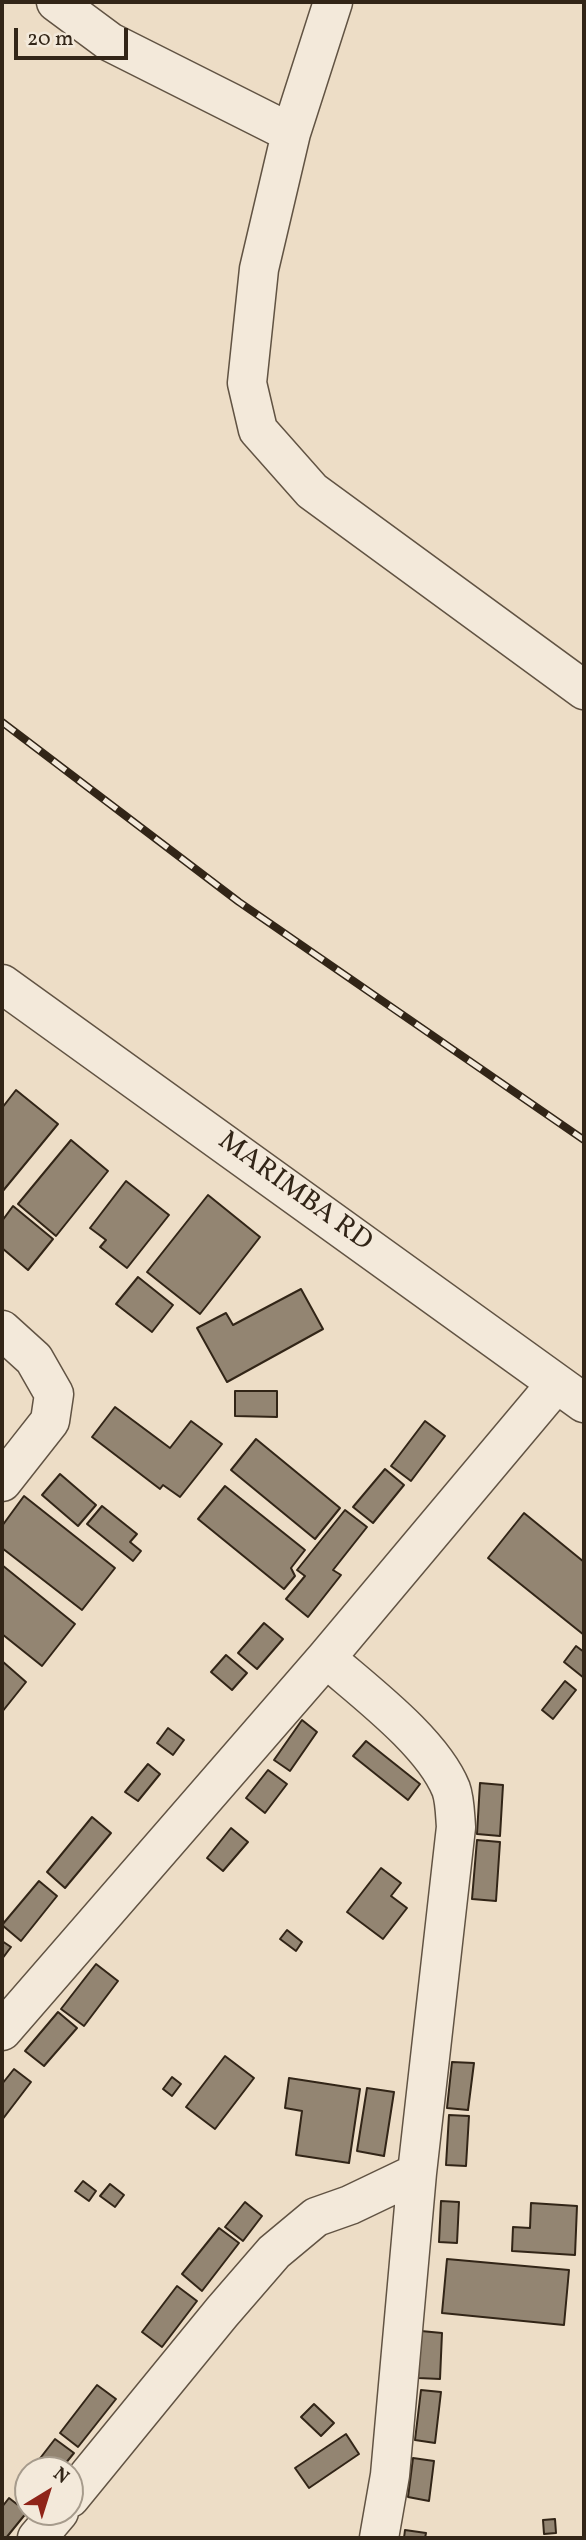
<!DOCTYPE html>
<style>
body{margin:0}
#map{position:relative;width:586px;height:2540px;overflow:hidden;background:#edddc6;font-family:Vollkorn,serif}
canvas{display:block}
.frame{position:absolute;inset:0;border:4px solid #322517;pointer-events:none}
.north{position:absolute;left:14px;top:2456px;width:70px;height:70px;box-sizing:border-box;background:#f3e9da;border:2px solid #a69b8c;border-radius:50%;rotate:38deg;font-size:19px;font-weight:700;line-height:28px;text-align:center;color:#322517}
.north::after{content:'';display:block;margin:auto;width:24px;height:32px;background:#8f2418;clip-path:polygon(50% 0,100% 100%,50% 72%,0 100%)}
.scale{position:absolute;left:14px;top:28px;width:114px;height:32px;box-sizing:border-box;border:4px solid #322517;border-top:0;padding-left:9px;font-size:21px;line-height:24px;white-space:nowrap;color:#322517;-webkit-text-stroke:5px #f3e9da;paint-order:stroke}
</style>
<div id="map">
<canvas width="586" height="2540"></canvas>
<div class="frame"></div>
<div class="north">N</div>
<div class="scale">20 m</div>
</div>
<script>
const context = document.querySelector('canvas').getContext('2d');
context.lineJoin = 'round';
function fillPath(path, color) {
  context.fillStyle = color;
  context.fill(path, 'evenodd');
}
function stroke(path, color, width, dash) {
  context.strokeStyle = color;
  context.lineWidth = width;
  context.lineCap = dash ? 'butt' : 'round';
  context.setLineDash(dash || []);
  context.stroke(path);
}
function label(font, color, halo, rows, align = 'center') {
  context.font = font + ' Vollkorn,serif';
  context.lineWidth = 6;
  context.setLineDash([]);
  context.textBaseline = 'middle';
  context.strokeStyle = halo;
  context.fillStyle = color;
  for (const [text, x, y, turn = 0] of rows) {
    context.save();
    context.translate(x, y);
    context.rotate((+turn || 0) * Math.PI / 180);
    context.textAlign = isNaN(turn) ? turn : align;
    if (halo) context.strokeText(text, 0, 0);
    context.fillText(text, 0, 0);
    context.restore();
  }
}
const building = new Path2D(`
 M16,1090L58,1124L2,1192V1108Z
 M71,1140L108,1171L56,1236L18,1204Z
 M126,1181L169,1215L127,1268L100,1247L106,1240L90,1228Z
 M208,1195L260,1237L200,1314L147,1272Z
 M13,1206L53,1239L28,1270L2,1248V1221Z
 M138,1277L173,1305L152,1332L116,1304Z
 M301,1289L323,1329L227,1382L197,1328L226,1313L233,1325Z
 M235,1391H277V1417L235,1416Z
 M115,1407L170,1448L191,1421L222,1444L180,1497L163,1485L160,1489L92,1437Z
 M425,1421L445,1436L411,1481L391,1466Z
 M256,1439L340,1508L315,1539L231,1470Z
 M385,1469L404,1485L373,1523L353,1507Z
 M60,1474L96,1505L78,1526L42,1495Z
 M225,1486L305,1550L291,1568L295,1576L284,1589L198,1519Z
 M24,1496L115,1568L82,1610L2,1548V1526Z
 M102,1506L137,1534L130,1542L141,1551L133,1561L87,1524Z
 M345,1510L367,1527L333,1570L341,1575L308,1617L286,1599L305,1576L297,1570Z
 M524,1513L584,1562V1635L488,1558Z
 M2,1565L75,1624L42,1666L2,1634Z
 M264,1623L283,1639L257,1669L238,1653Z
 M576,1646L584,1652V1678L564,1662Z
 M226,1655L247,1673L232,1690L211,1672Z
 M2,1661L26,1682L2,1712Z
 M565,1681L576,1690L553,1719L542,1710Z
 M302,1720L317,1732L290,1771L274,1760Z
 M168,1728L184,1740L173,1755L157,1743Z
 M366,1741L420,1784L408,1800L353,1756Z
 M148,1764L160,1774L138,1801L125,1792Z
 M268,1770L287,1784L265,1813L246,1798Z
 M480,1783L503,1785L500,1836L477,1834Z
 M92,1817L111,1833L65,1888L47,1872Z
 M231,1828L248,1842L223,1871L207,1858Z
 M477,1840L500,1842L496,1901L472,1899Z
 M381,1868L401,1883L391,1896L407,1908L383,1939L347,1912Z
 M39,1881L57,1896L21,1941L2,1925Z
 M287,1930L302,1942L296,1951L280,1939Z
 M2,1941L11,1947L2,1959Z
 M96,1964L118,1981L84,2026L61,2009Z
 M58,2012L77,2028L44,2066L25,2051Z
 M225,2056L254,2078L215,2129L186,2107Z
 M452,2062L474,2063L468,2110L447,2108Z
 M14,2069L31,2082L2,2120V2084Z
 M172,2077L181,2084L172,2096L163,2089Z
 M289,2078L360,2089L349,2163L296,2155L302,2111L285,2108Z
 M367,2088L394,2092L384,2156L357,2151Z
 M449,2115L469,2116L466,2166L446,2165Z
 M83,2181L96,2191L89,2201L75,2191Z
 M110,2184L124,2195L115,2207L100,2196Z
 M441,2201L459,2202L457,2243L439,2242Z
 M245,2202L262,2216L243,2241L225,2227Z
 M531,2203L577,2206L575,2255L512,2251L513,2227L530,2228Z
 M219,2228L239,2243L202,2291L182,2274Z
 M447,2259L569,2270L564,2325L442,2313Z
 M177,2286L197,2301L162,2347L142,2332Z
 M421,2331L442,2333L440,2379L418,2378Z
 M97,2385L116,2399L78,2447L60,2433Z
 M421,2390L441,2392L435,2443L415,2440Z
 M314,2404L334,2423L321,2436L301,2417Z
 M346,2434L359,2454L309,2488L295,2468Z
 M55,2439L74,2453L60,2470H31Z
 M413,2458L434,2461L429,2501L408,2497Z
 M9,2498L27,2512L6,2538H2V2507Z
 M555,2519L556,2533L544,2534L543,2520Z
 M405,2530L426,2533L425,2538H404Z`);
fillPath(building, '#938572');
stroke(building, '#322517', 2);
const minor = new Path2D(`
 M56,2L110,42L291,133
 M333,2L291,133L259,269L247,383L258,430L312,491L584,690
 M2,984L584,1403
 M2,1330L34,1359L54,1394L50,1421L2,1482
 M326,1658C365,1692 432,1742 451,1789C455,1800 455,1815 456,1827L417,2173L390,2475L379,2538
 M2,2031L326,1658L556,1384
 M70,2498L222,2312L274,2252L316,2217L350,2205L417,2173
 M37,2538L59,2512`);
stroke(minor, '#615343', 41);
stroke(minor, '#f3e9da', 38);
const rail = new Path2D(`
 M2,722L239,902L584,1140`);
stroke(rail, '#322517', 8);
stroke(rail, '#f3e9da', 5, [16]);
label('28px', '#322517', '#f3e9da', [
 ["MARIMBA RD",294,1193,36]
]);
</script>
